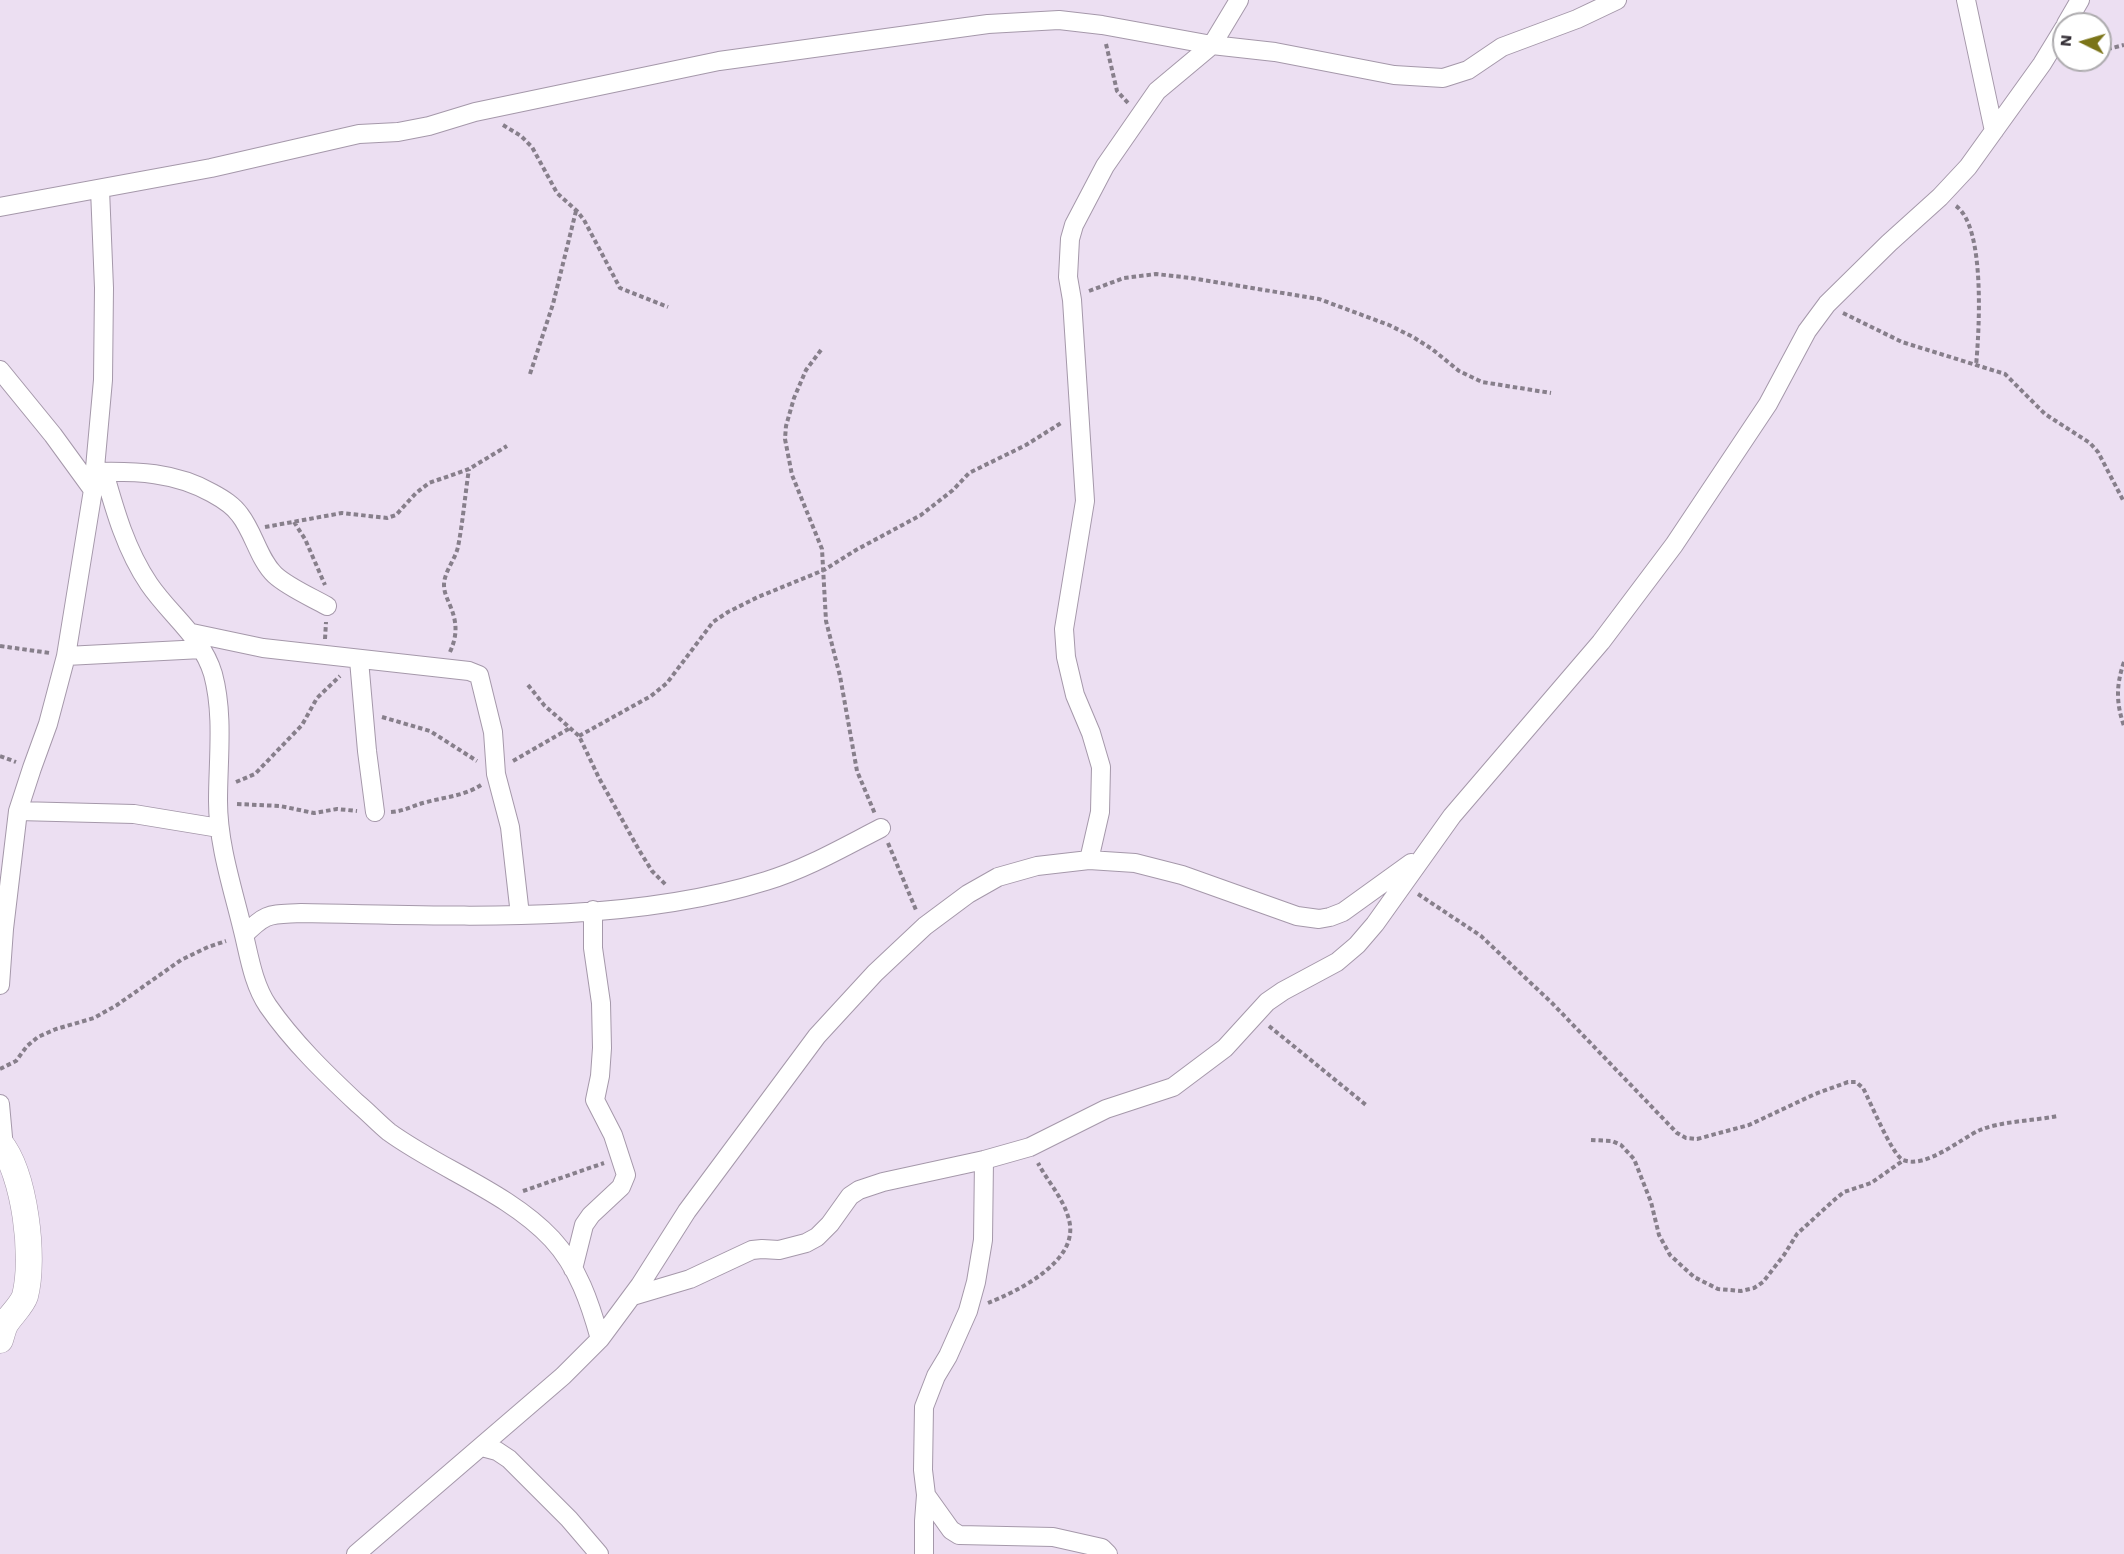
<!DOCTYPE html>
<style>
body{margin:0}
#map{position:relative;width:2124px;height:1554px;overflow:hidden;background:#ecdff2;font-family:"Work Sans",sans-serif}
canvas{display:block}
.north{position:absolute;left:2052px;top:12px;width:60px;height:60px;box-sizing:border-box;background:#fff;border:2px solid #adabae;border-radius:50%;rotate:275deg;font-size:16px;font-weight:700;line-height:24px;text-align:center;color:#332e35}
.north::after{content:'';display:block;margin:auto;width:21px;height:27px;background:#7b7418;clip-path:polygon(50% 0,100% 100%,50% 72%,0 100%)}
</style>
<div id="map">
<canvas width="2124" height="1554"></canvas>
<div class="north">N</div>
</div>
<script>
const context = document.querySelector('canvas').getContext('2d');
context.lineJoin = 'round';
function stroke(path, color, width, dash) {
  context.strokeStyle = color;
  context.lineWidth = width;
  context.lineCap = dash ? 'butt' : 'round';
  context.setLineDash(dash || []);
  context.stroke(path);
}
const street = new Path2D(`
 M1966,0L1994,131
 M2066,24L2080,0
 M0,207L211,168L359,134L398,132L429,126L475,112L719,61L988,24L1059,20L1102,25L1212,45L1275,52L1394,75L1443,78L1468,70L1502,47L1577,19L1617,0
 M0,370L53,435L93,490
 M95,472C136,471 175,472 212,493C223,499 233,505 240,515C254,533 259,560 275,575C288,587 311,597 327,606
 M104,472C115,511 126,550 149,584C170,615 202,637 213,674C224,715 218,759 218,801C218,845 233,889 243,931C249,955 253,984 268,1006C293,1042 325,1073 357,1103C368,1112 378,1123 389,1132C440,1169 509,1193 552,1239C578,1267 590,1303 600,1339
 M192,633L263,648L469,671L479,675L493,732L496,774L510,827L520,915
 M66,656L202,649
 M359,660L367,751L375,812
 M18,811L134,814L219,828
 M1089,860L1100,812L1101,767L1091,733L1075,695L1066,657L1064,629L1085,501L1072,300L1068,277L1070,239L1074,225L1105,166L1157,91L1212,45L1239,0
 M244,935C267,912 269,915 301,913C451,915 621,926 766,881C806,869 844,847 881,828
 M0,985L4,929L18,811L32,768L48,724L66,656L93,490L103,380L104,288L100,189
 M0,1104L4,1148
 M573,1269L584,1225L591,1215L621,1187L626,1175L613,1135L595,1100L600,1076L602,1048L601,1003L593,948V910
 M633,1296L690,1279L752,1250L762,1249L779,1250L806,1243L817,1237L830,1224L850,1196L859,1190L883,1182L984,1160L1030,1147L1106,1109L1173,1087L1225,1048L1267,1002L1283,991L1337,962L1357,945L1375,924L1452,816L1601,642L1674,545L1768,404L1807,331L1827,304L1889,243L1940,197L1968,167L2042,64L2064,28
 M482,1447L497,1451L509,1459L569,1519L599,1554
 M926,1495L951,1530L959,1535L1053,1537L1102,1548L1108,1554
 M356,1554L563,1376L600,1339L640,1285L687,1211L817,1036L875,973L925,926L968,894L998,877L1037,866L1089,860L1135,863L1182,875L1297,916L1319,919L1330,917L1343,912L1411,863
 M924,1554V1521L926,1495L923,1470L924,1407L936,1376L948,1356L968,1311L976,1282L983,1240L984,1160`);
const secondary = new Path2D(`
 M0,1143C25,1174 35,1258 25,1296C22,1305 12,1314 6,1323C3,1328 2,1334 0,1340`);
stroke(street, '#a598aa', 20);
stroke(secondary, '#a598aa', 27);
stroke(new Path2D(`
 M1106,44L1117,91L1128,103
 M2100,51L2124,45
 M503,125L521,136L532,147L557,193L577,211L584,220L620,288L668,307
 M1956,206C1986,227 1979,333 1976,366
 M1089,291L1124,278L1156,274L1191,278L1319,299L1389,325L1413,337L1432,349L1459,371L1482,382L1551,393
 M1843,313L1902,342L2005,374L2045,414L2090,443L2098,452L2124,502
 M821,350L806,370L794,398L786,426L785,439L792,475L822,549L826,621L840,676L857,771L875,814
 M530,374L553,304L576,211
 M294,522L305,539L325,585
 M265,527L342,513L387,518L396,515L416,493L429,483L469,469L507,446
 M325,639L326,622
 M0,646L50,653
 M450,652C458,634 457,621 449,603C447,598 444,592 444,585C444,572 455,560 458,547C463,521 465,495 469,469
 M2124,662C2116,685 2116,703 2124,726
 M528,685L544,705L579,736L599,778L639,850L652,871L666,885
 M382,717L430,731L477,761
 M579,736L651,696L667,683L713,622L728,612L758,597L824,570L856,550L921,515L953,490L969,473L1026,445L1061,423
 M0,756L16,762
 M513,761L570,728
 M236,782L255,774L302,725L317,698L340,676
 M237,804L280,806L314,813L337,809L357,811
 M391,812C406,811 413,805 427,802C445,797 464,796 481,785
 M888,843L916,910
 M1418,894L1481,936L1552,1003L1677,1133L1686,1138L1697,1139L1749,1125L1815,1094L1848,1082H1856L1863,1088C1870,1101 1892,1155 1903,1160C1926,1169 1960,1139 1980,1130C2002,1121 2033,1121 2057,1116
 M1269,1026L1366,1105
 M0,1069L16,1061L27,1046L38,1037L56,1029L94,1018L117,1005L181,960L208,947L226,941
 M1591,1140L1612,1141L1621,1145L1634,1159L1651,1202L1659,1235L1670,1255L1694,1277L1718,1289L1741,1291L1754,1288L1763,1282L1784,1255L1797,1234L1833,1201L1844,1192L1871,1183L1904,1160
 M523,1191L604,1163
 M988,1303C1018,1291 1080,1261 1069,1220C1064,1199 1048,1182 1038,1163`), '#877f8b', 4, [4.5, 3]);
stroke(street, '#fff', 18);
stroke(secondary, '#fff', 26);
</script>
